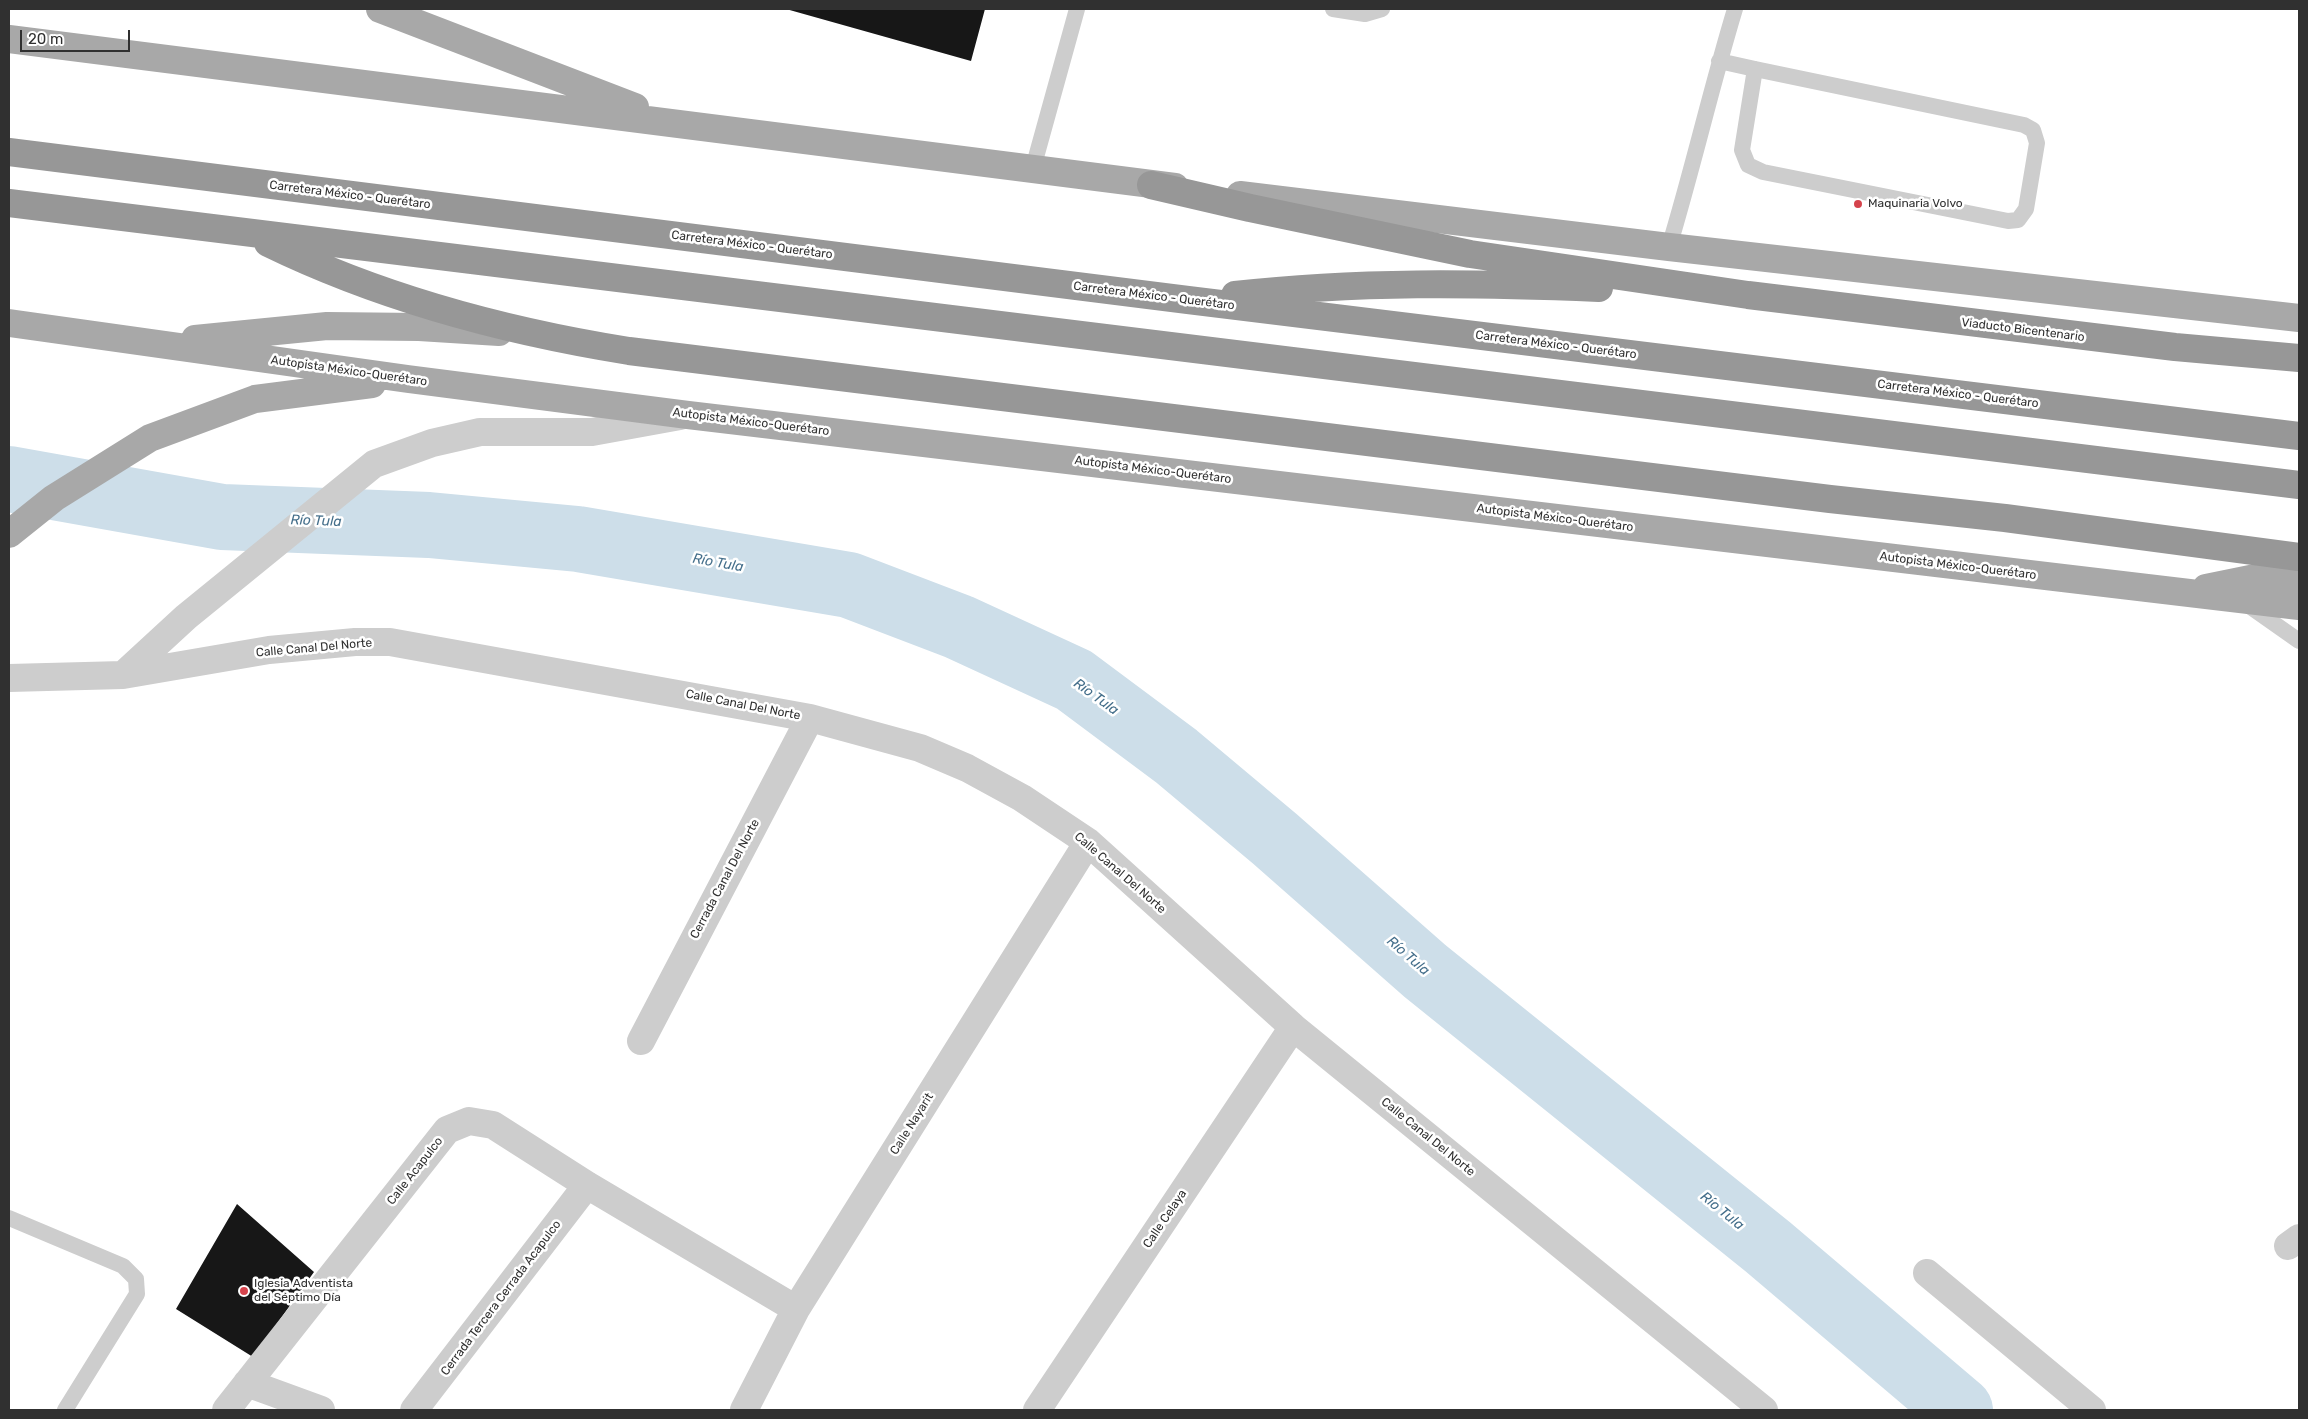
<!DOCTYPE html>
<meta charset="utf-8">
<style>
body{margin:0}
#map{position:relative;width:2308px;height:1419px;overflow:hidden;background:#fff;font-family:Rubik,sans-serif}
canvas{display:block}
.frame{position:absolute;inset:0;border:10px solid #303030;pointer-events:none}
.scale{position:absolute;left:20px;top:30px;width:110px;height:22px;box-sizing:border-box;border:2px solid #303030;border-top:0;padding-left:6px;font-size:15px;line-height:18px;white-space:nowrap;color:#303030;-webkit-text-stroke:4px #fff;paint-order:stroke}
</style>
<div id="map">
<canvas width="2308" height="1419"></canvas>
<div class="frame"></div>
<div class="scale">20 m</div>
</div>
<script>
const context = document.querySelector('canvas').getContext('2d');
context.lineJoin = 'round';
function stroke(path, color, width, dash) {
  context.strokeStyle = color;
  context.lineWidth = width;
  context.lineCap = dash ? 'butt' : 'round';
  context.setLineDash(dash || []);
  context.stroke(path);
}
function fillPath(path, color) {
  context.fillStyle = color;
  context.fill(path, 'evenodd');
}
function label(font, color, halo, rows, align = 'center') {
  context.font = font + ' Rubik,sans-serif';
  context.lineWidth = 5;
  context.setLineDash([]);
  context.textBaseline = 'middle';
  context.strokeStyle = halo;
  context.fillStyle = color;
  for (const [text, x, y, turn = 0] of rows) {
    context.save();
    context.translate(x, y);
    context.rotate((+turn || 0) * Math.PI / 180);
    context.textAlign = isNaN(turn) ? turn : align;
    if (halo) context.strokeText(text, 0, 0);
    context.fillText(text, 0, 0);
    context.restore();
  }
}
stroke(new Path2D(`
 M9,479L222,517L429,525L578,539L849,585L959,627L1074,680L1176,756L1275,839L1425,971L1768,1247L1960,1410`), '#cddee9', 66);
fillPath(new Path2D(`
 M786,9H985L971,61Z
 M237,1204L314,1272L253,1357L176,1309Z`), '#171717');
stroke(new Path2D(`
 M1333,9L1365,14L1382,9
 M1719,61L1755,69L2024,125L2033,130L2037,143L2026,209L2018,220L2008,221L1763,172L1748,165L1742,150L1755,69
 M1033,168L1077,9
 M1669,247C1693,168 1711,88 1735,9
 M2245,603L2299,641
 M9,1218L123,1266L136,1279L137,1294L65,1410`), '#cdcdcd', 16);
stroke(new Path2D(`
 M123,675L186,617L374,464L432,443L480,432H592L680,416
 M9,678L123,675L269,650L355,642H390L810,718L920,748L967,768L1022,798L1088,842L1293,1027L1764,1410
 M641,1041L810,718
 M2288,1246L2299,1238
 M1927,1273L2092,1410
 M247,1383L321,1410
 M226,1410L447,1130L469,1121L493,1125L587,1185L796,1309
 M414,1410L587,1185
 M744,1410L796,1309L1088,842
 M1037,1410L1293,1027`), '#cdcdcd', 28);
stroke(new Path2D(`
 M380,9L635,107
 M9,39L1175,187
 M1240,195L1669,247L2299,318
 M9,323L408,379L688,415L2299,606
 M195,339L327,326L419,327L499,332
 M9,534L54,498L150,438L255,399L372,384
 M2206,588L2260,577L2299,582`), '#a8a8a8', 28);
stroke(new Path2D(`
 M9,152L1188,300L2299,436
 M1151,185L1250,208L1470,254L1748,295L2175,347L2299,358
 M9,203L2299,485
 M268,243C383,299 504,331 629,351L1830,499L2005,518L2299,557
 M1235,295C1356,281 1478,283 1599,288`), '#979797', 28);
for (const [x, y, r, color] of [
 [1858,204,5,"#d5434c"],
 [244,1291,5,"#d5434c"]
]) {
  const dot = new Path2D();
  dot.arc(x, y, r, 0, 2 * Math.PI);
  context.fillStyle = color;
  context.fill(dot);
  stroke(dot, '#fff', 2);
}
label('12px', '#303030', '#fff', [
 ["Carretera México - Querétaro",350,195,7],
 ["Carretera México - Querétaro",752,245,7],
 ["Carretera México - Querétaro",1154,296,7],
 ["Viaducto Bicentenario",2023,330,7],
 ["Carretera México - Querétaro",1556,345,7],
 ["Autopista México-Querétaro",349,371,8],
 ["Carretera México - Querétaro",1958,394,7],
 ["Autopista México-Querétaro",751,422,7],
 ["Autopista México-Querétaro",1153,470,7],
 ["Autopista México-Querétaro",1555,518,7],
 ["Autopista México-Querétaro",1958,566,7],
 ["Calle Canal Del Norte",314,648,-5],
 ["Calle Canal Del Norte",743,705,11],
 ["Calle Canal Del Norte",1120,873,41],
 ["Cerrada Canal Del Norte",725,879,-62],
 ["Calle Nayarit",912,1124,-58],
 ["Calle Canal Del Norte",1428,1137,39],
 ["Calle Acapulco",415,1171,-52],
 ["Calle Celaya",1165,1219,-56],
 ["Cerrada Tercera Cerrada Acapulco",501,1298,-53]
]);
label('12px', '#303030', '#fff', [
 ["Maquinaria Volvo",1868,204],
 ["Iglesia Adventista",254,1284],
 ["del Séptimo Día",254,1298]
], 'left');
label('italic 14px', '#456f8b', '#fff', [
 ["Río Tula",316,521,2],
 ["Río Tula",718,563,10],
 ["Río Tula",1096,697,36],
 ["Río Tula",1408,956,41],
 ["Río Tula",1722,1211,39]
]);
</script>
